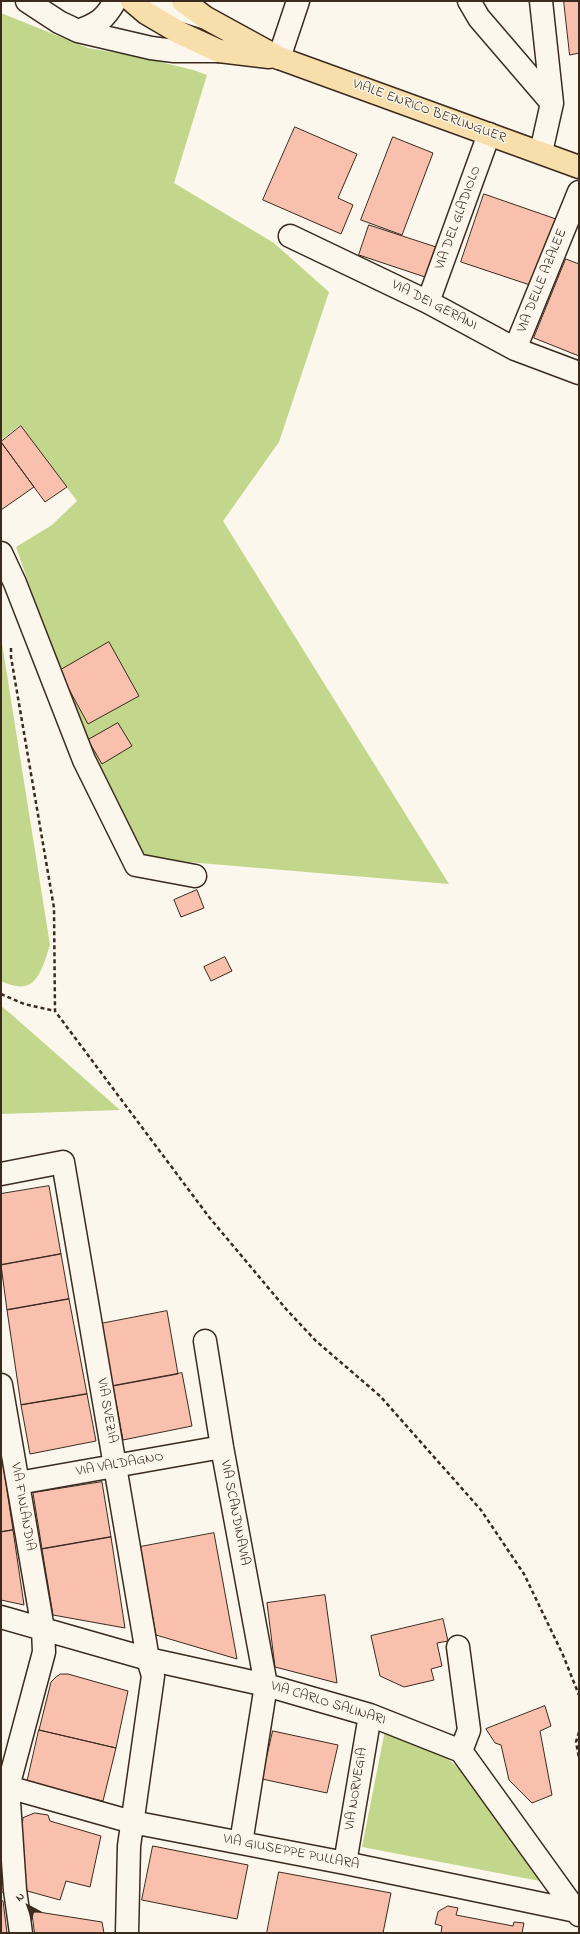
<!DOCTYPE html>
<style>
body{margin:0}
#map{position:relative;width:580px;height:1934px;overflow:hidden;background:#fbf7ec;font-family:"Indie Flower",sans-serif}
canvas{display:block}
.frame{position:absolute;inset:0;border:2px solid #3b2a1e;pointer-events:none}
.north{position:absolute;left:8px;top:1886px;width:40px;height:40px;-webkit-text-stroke:3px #fbf7ec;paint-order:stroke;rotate:319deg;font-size:11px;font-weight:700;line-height:16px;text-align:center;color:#3b2a1e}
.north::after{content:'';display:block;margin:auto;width:14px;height:18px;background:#3b2a1e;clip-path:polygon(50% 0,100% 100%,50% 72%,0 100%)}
</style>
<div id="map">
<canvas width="580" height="1934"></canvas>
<div class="frame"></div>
<div class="north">N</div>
</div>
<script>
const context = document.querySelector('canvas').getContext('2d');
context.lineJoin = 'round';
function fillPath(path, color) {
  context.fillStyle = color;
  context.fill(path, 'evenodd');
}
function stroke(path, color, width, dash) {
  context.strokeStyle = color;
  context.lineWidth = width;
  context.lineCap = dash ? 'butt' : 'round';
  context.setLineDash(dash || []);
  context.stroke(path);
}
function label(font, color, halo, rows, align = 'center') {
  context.font = font + ' "Indie Flower",sans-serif';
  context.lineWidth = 3;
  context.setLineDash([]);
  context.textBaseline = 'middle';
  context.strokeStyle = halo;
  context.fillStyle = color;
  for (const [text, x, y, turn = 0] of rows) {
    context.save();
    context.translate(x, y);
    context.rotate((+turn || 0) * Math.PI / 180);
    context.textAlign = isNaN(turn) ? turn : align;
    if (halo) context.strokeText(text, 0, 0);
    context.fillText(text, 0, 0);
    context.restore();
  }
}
fillPath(new Path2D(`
 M1,13L88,48L140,57L193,70L207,75L174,183L274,243L329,292L279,442L223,521L449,884L140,858L59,671L16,547L52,525L77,501L20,425L1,440Z
 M1,637L50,945C41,972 36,998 1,981Z
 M1,1006L11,1014L120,1110L1,1114Z
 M385,1730L442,1753L473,1782L545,1882L362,1847Z`), '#c3d78c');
const building = new Path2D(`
 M564,1H579V53L570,55Z
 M295,127L357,154L338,198L353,205L341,234L263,200Z
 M393,137L433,153L402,235L361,220Z
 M484,194L556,219L533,286L461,262Z
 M369,225L436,247L425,277L359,255Z
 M566,259L579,264V356L534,338Z
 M21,426L67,487L45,502L1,442Z
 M1,442L34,487L1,510Z
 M109,642L139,696L88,724L59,671Z
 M118,723L132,746L102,764L88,740Z
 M197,890L204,908L181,917L174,900Z
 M225,957L232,971L211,981L204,967Z
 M49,1186L61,1254L1,1265V1194Z
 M61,1254L69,1299L7,1310L1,1265Z
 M69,1299L87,1394L21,1405L7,1310Z
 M167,1311L178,1374L113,1386L100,1324Z
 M182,1373L192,1426L123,1440L113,1386Z
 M87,1394L96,1441L30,1454L21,1405Z
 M1,1464H3L13,1530L1,1532Z
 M102,1482L111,1537L42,1549L33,1493Z
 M13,1530L24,1605L1,1600V1532Z
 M214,1533L237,1659L156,1635L140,1547Z
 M111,1537L125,1628L53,1615L42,1549Z
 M325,1595L337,1683L275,1667L267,1603Z
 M443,1619L448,1641L437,1643L442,1666L431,1669L434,1680L404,1687L380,1676L371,1636Z
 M61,1674H68L128,1691L116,1748L39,1730L51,1682L56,1677Z
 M545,1706L551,1726L540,1731L552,1795L532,1803L509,1780L501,1745L495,1743L486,1729Z
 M39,1730L116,1748L103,1801L27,1783Z
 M273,1731L338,1745L327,1793L262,1779Z
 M1,1808L7,1893L1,1892Z
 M35,1813L48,1815L50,1821L101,1836L90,1887L66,1881L60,1900L20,1889L24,1853L19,1852L23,1818Z
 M153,1846L248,1865L237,1919L142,1900Z
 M279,1872L391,1893L383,1933H267Z
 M3,1901L7,1933H1V1902Z
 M448,1906L458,1908L456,1915L513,1926L514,1922L524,1923L522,1933H441L442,1926L435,1924L438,1912Z
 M32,1911L102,1922L104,1933H35Z`);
fillPath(building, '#f8c0ad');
stroke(building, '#3b2a1e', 1);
const minor = new Path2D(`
 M27,1L59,22L78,31L151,48L174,51H219
 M152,1L203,17
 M469,1L479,18L552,103
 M541,1L552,103L541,152
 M78,31C98,24 105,19 115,1
 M279,58L298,1
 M290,236L428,302L515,349L579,373
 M428,302L489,134
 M515,349L579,192
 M1,553L15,583L84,760L136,865L195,876
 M1,1174L63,1162L148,1659L153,1676L129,1846L127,1933
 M205,1341L222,1447L266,1685L241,1843
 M1,1385L43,1629L44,1652L8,1787L15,1890L21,1933
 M18,1483L222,1447
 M1,1617L148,1659L266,1685L370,1715L461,1751L579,1915
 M458,1647L469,1730L461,1751
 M8,1787L132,1822L345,1863L576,1911
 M345,1863L370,1715`);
const major = new Path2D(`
 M132,1L146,13L180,33L219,51L269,57
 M183,1L206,18L279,58L579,167`);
stroke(minor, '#3b2a1e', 25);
stroke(major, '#3b2a1e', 25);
stroke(new Path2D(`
 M11,648V657L54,908L55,1011L209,1217L286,1309L316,1341L380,1396L481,1510L524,1574L563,1655L579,1695
 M1,994L24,1004L55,1011
 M579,1732L576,1742L579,1758`), '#3b2a1e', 2.5, [4, 3]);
stroke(minor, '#fbf7ec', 22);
stroke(major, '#f8deab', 22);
label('14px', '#3b2a1e', '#fbf7ec', [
 ["VIALE ENRICO BERLINGUER",429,112,20],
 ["VIA DEL GLADIOLO",459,218,-70],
 ["VIA DELLE AZALEE",543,281,-68],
 ["VIA DEI GERANI",434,306,27],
 ["VIA SVEZIA",106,1411,80],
 ["VIA VALDAGNO",120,1465,-10],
 ["VIA FINLANDIA",22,1507,80],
 ["VIA SCANDINAVIA",234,1513,79],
 ["VIA CARLO SALINARI",328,1704,17],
 ["VIA NORVEGIA",357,1789,-81],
 ["VIA GIUSEPPE PULLARA",291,1853,11]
]);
</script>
